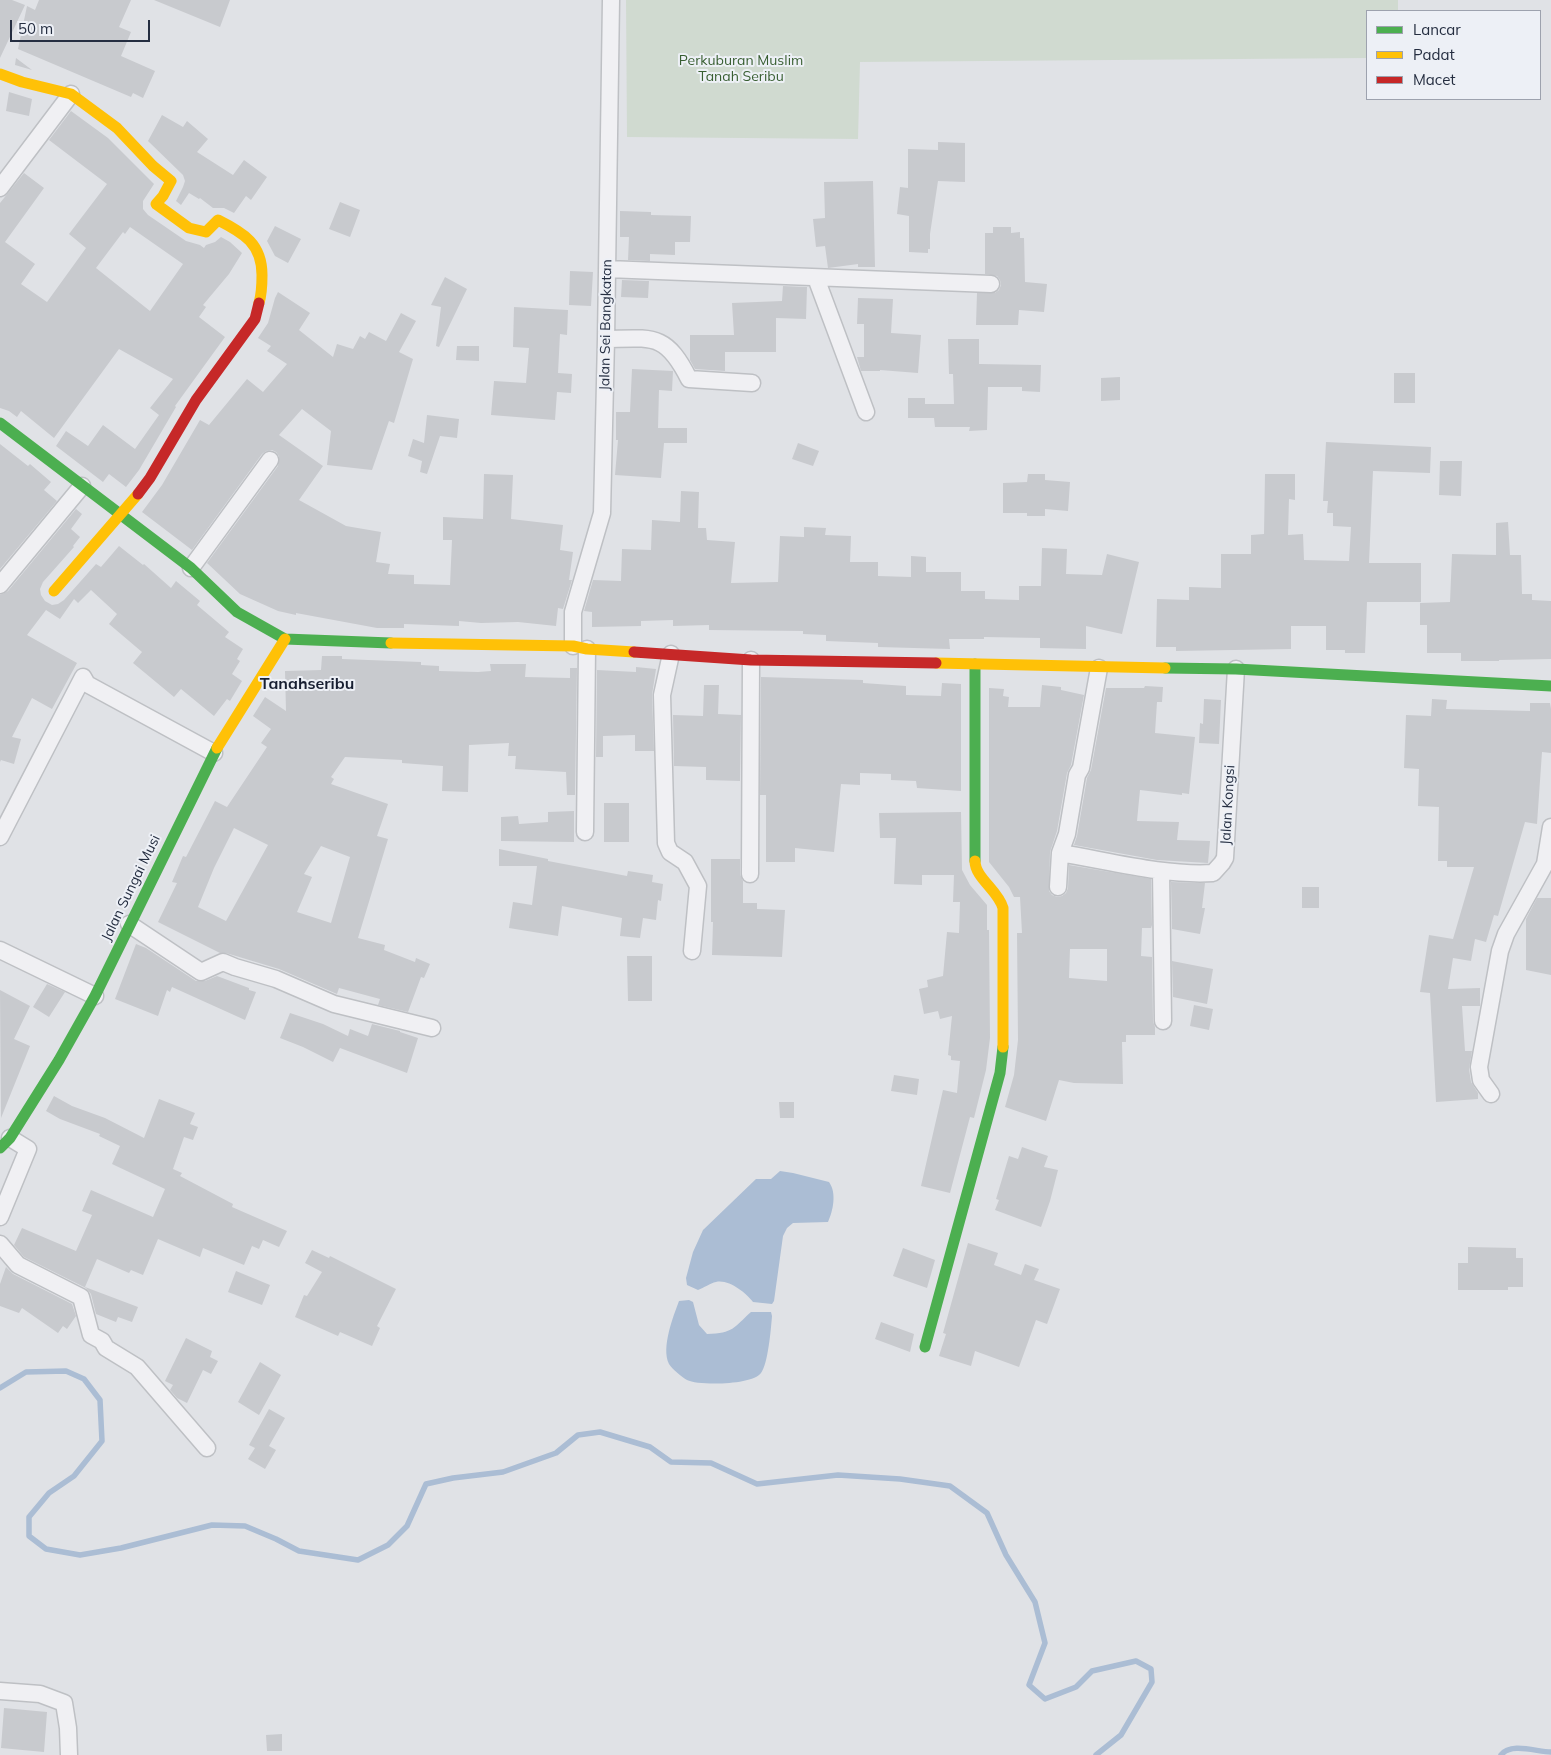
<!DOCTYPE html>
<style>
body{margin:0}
#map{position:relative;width:1551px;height:1755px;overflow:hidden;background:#e0e2e6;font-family:Mulish,sans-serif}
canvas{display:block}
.legend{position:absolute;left:1366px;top:10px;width:175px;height:90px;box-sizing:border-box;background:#edf0f6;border:1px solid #9da2ae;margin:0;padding:6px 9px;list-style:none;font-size:15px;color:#252e41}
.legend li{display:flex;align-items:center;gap:10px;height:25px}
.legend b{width:25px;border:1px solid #9da2ae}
.scale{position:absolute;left:10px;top:20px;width:140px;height:22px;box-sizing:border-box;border:2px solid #252e41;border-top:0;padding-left:6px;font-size:15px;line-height:18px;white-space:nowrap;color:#252e41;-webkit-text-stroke:4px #edf0f6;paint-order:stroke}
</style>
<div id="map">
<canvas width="1551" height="1755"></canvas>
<ul class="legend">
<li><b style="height:6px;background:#4caf50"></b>Lancar</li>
<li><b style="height:6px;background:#ffc107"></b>Padat</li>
<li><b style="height:6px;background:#c62828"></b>Macet</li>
</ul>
<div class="scale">50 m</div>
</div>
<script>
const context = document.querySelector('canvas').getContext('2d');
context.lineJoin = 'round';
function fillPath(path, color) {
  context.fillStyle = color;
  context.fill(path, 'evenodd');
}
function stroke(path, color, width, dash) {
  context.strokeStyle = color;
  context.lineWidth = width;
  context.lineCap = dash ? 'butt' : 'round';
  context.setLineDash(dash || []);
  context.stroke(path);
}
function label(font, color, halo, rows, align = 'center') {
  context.font = font + ' Mulish,sans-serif';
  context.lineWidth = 4;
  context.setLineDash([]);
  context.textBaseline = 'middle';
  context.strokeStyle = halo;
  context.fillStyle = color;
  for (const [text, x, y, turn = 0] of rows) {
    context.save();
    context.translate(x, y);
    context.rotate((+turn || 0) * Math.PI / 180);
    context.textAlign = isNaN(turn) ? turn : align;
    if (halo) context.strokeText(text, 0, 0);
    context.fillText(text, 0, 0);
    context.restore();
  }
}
fillPath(new Path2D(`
 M626,0H1398V11H1367V58L860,62L858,139L627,137Z`), '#d0dad0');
fillPath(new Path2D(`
 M780,1171L793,1173L829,1182C837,1193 833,1211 828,1222L793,1223L787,1228L783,1236L774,1301L772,1304L753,1302C746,1293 729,1279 716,1282C710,1283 704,1288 698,1290L687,1285L686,1278L693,1252L703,1230L756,1179H771Z
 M689,1300L693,1302L699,1325L707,1334C734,1333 733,1328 751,1312H771L772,1316C771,1329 768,1364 761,1373C753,1385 699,1386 687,1380C682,1377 672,1369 669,1364C661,1348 673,1317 679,1301Z`), '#abbdd4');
stroke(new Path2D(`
 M0,1388L26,1372L66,1371L84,1379L100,1400L102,1441L74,1476L49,1493L29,1517V1536L46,1549L80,1555L121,1548L212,1525L245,1526L276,1539L299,1551L358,1560L388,1545L407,1526L426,1484L453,1478L503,1472L556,1453L578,1435L600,1432L650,1447L671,1462L711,1463L757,1484L838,1475L900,1479L950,1486L987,1513L1006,1555L1035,1602L1045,1643L1029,1685L1045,1699L1076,1687L1092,1671L1136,1661L1151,1669L1152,1682L1121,1735L1096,1755
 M1501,1755C1511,1742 1537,1752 1551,1752`), '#abbdd4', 5.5);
fillPath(new Path2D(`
 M0,0H12L25,5L0,58Z
 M39,0H131L119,27L131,32L121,56L155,71L143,98L133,93L131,97L18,49L27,6L35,10Z
 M154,0H230L220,27Z
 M16,58L32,70L15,65Z
 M9,92L32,99L29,116L6,111Z
 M71,111L108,138L154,184L143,201V209L148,215L186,241L200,245L204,248L206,245L215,242L221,237L230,242L242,253L229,274L203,305L206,307L199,317L225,337L175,406L176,407L139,470L126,487L109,474L103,482L56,446L66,431L88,446L103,425L135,449L159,415L150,408L173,379L119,349L54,438L21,411L17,417L9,411L0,408V203L24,173L44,188L5,242L35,264L21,284L47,302L86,248L69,234L107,184L49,140ZM130,227L183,264L150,311L96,268L123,232L125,234Z
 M162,115L183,127L187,121L208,139L197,152L233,175L244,160L267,177L251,200L246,196L234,213L224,208H213L200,198L199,199L189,193L181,205L176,201L183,187L185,181L183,175L148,141Z
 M938,142L965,143V182L938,181L930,234V249H928V253L909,252V216L897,214L900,187L908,188V149L938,150Z
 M873,181L875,267H858V264L828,268L825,246L816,247L813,219L825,218L824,182Z
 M340,202L360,210L350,237L329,229Z
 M620,211L651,212V215L691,216L690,242H675V255L650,254V261L628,260L629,237H620Z
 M275,226L301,239L288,263L275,256L267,241Z
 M993,227H1011V233L1020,232V238H1024L1025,282L1047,284L1044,312L1019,310L1018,325H976L977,293H995L999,290L1001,285L1000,280L997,276L985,274V233H993Z
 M570,271L593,272L591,306L569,305Z
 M445,277L467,289L439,347L436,346L441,307L431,305Z
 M622,280L649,281L648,298L621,297Z
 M783,286L807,287L806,319L776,318V352H725V371L695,369L690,360V335H734L732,303L782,301Z
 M278,292L310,313L299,330L333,357L337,344L353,349L360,336L365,339L369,332L386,341L401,313L416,321L399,352L413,359L394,423L389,421L372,470L327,465L331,431L302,409L279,435L323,466L299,500L346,526L381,532L376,562L390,564L388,574L414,575V584L450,585L452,540H443V517L483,519L484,474L513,475L511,519L563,525L560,550L573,552L569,580H572L563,609L558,608L556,626L518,622L481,623L459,621V626L404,624V628H377L296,613V615L278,611L240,594L207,563L278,466L279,456L276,452L272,450L266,451L262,454L192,550L142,512L162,485L200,420L209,425L247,379L263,392L287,364L267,351L271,346L258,338L268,323L275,298Z
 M858,298L893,299L891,333L921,335L918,373L880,370V371H861L857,357H864V324H857Z
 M514,307L568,310L567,335L560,334L558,373L572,374L571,393L557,392L555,420L491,415L494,381L526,383L529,348L513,347Z
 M948,339H979V364L1041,365L1040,392L1022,391V387H988L987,430L969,431L970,427H935L934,418H908V398H925V404H954L953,374H949Z
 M457,346H479V361L456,360Z
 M632,369L673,371L672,391L659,390L658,428H687V443H664L661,478L615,475L618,440H616V412H630Z
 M1394,373H1415V403H1394Z
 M1120,377V400L1101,401V378Z
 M427,415L459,419L457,438L440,436L427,474L420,472L422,461L408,456L413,439L424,443Z
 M1326,442L1431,447L1430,473L1373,471L1369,563H1421V602H1367L1365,653H1345V650H1326V626H1291V649L1176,651V647H1156L1157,599L1189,600V587L1221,588V554H1251V535L1264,534L1265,474H1295V500L1289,499L1288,535L1303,534L1304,560L1349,561L1351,527L1333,526V513H1327L1328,501H1323Z
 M798,443L819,451L813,466L792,459Z
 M0,444L28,466L30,464L51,482L44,490L57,501L0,569Z
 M1440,461H1462L1461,496L1439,495Z
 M1028,474H1045V480L1070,482L1068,511L1045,509V516H1027V513H1003V483L1027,482Z
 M681,491L699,492L698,528H706L707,540L735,542L731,583L778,582L780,536L804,537V527L826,528L825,535L851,536L850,562H878V576L911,577V556L926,557V572H961V591H985V599L1019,600V586H1041L1042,548L1067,549L1066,574L1102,575L1107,554L1139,562L1122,634L1086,626V649L1040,648V638L984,637V639H949L950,649L878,647V643L826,641V635L803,634V631L709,630V625L673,626V620L641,621V626L592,627V612L584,611L593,580L621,581L622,549L651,550L652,520L680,522Z
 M76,509L82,514L71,529L80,537L73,546L74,547L43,582L40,589L41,595L45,601L52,605L58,604L64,600L96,564L101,567L119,546L143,565L144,564L171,588L176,581L200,601L197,605L229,632L225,637L243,649L237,659L240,661L232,674L242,681L230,701L227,699L214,716L181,689L174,697L133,663L142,652L109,624L117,614L91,590L78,603L74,599L60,619L46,610L27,635L77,663L52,709L32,698L12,737L21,739L14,764L1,760L0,762V595L8,591Z
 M1508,522L1510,555H1521L1522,594H1532V600L1551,601V659L1499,660V661H1461V653H1427V625H1420V603L1450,602L1452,554L1496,555V523Z
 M322,656H342V659L421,662V665L439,666V671L478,672L491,671L490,664H526L525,677L570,678V668H577L575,795H567L566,772L515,769L516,756H508L509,743L469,745L468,792L442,791L443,766L402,763V760L345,757L331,777L334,779L331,784L388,804L377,836L388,839L358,938L385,945L384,950L415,962L416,958L430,964L424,978L421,977L408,1012L378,1005L380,999L339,988L337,994L279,969L226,953H220L158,922L177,883L172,882L183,856L186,857L215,801L227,807L267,747L261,743L271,729L253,716L265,697L286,711L285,671L321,670ZM234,828L268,845L226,921L198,907L214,868ZM321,846L350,857L331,923L297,912L312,877L304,874Z
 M636,667L656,669L652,695L654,751H635V735L603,736V757H596L597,670L636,672Z
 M761,677L863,680V683L906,686V695L941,696L942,683L961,684V791L917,788L916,781L891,780V774L860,773V785L841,784L834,852L795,848V862H766V795H760Z
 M704,685H719L718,714L741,715L740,781L706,780V767L674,766L673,715L703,716Z
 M1042,685L1061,687V690L1084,695L1071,765L1067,773L1057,831L1050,852L1049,891L1052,895L1057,897L1062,896L1066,893L1068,888L1069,865L1151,879L1152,925L1151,928H1142L1141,956L1152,957L1153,1021L1155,1027V1035H1126V1042H1122L1123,1084L1074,1083L1059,1080L1046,1121L1005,1107L1014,1075L1018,1040L1017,933H1022L1020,897H1014L1009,887L989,862V688L1004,689L1003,696L1009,697L1008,707H1040ZM1070,949H1107V981L1069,978Z
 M1145,686L1163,687L1162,702H1157L1155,733L1195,737L1189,794L1182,793V795L1140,790L1137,821L1179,822L1177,840L1210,841L1208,863L1157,860L1074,845L1077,836L1087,778L1091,770L1106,688H1144Z
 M1204,699L1221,700L1219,744L1199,743L1200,723L1203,724Z
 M1432,699L1447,700L1446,709L1530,711V703H1550L1551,709V753L1542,752L1537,824L1525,822L1498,916L1494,915L1486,942L1475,939L1471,961L1453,958L1448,989L1480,988V1006H1462L1465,1051H1472L1469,1069L1471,1082L1478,1093V1099L1436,1102L1430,993L1420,992L1429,935L1453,939L1474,867H1447V861H1438L1439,807L1418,806L1419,769L1404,768L1406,715L1431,716Z
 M604,803H629V842H604Z
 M574,811V842L501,841V817L518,816L519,824L548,822V812Z
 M961,812L962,870L970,885L987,905V930H989L990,1038L986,1070L974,1118L970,1117L950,1193L921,1186L943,1090L957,1093L960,1061L951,1060V1056L948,1055L952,1016L940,1019L938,1011L924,1014L919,989L928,987L927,980L943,976L947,932L959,933L960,902H953L954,875H922V885L894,884L896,838H880L879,813Z
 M499,849L548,859V861L627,876L628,871L653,875L652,882L663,884L661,901L658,900L656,920L643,918L640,938L620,936L622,918L562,906L558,936L509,928L513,902L532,905L537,866H499Z
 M711,859H740V874L743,881V903H757V909L785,910L782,957L712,955L713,922H711Z
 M1171,882L1205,883L1202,908H1205L1200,934L1172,929Z
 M1302,887H1319V908H1302Z
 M1537,898H1551V975L1526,970V919Z
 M136,944L146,948L196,981H205L217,976L249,988V990L256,992L245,1020L172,987L170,992L167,990L158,1016L115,999Z
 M627,956H652V1001H628Z
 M1172,961L1213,969L1207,1004L1173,997Z
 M47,984L65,992L49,1017L33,1007Z
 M0,990L30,1006L14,1039L30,1046L1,1118Z
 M1194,1005L1213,1009L1209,1030L1190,1026Z
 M290,1013L323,1024L348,1036L350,1029L368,1036L372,1024L400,1031V1032L418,1038L407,1073L340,1048L333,1062L303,1047L280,1038Z
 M894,1075L919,1079L917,1095L891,1091Z
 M54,1096L72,1106L105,1118L144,1138L159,1099L195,1113L190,1124L198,1127L193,1140L184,1137L173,1169L182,1173L180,1176L233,1204L232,1207L287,1231L279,1247L263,1240L259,1249L252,1246L244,1265L203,1248L200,1257L158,1239L143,1275L131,1270L129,1273L97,1259L85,1287L138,1307L132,1322L118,1317L116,1322L96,1314L91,1294L86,1288L24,1257L14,1245L22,1228L76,1251L92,1215L82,1211L91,1190L153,1217L165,1189L112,1164L120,1146L99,1136L100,1134L60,1119L46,1111Z
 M779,1102H794V1118H780Z
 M1022,1147L1048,1156L1044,1167L1058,1170L1050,1201L1041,1227L995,1210L999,1200L996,1199L1009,1156L1018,1159Z
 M968,1243L998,1253L994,1265L1021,1275L1025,1264L1039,1269L1034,1280L1060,1289L1047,1324L1036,1320L1019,1367L975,1351L971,1366L939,1356L946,1334L943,1333Z
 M1468,1247L1516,1248V1258H1523V1287H1508V1290H1458V1263H1468Z
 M903,1248L935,1260L927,1288L893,1276Z
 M312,1250L329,1258L330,1256L396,1289L377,1326L380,1328L372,1346L340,1332L338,1336L295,1317L304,1295L307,1296L322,1272L305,1263Z
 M6,1267L13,1274L72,1304L76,1316L67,1329L63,1326L58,1333L22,1308L19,1313L0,1306V1284Z
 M236,1271L270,1285L262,1305L228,1292Z
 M881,1322L914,1334L910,1352L875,1339Z
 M186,1338L212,1351L210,1357L218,1361L211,1374L203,1370L187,1403L177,1398L170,1390L173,1385L165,1381Z
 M260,1362L281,1375L259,1415L238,1402Z
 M269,1409L285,1418L269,1446L276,1450L265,1469L248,1459L255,1448L249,1445Z
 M4,1708L47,1712L44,1752L1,1748Z
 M282,1734V1751H267L266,1735Z`), '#c8cace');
const street = new Path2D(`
 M0,188L71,94
 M607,269L991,284
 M816,278L866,412
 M606,339C653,338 666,333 689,379L752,383
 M191,568L270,460
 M0,585L82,486
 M573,646V612L602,513L606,339L611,0
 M671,654L662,695L666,843L670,852L685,862L698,886L692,951
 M585,832L587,649
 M0,837L83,677L87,684L214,753
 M1060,853C1109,861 1164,876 1213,873L1222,863L1225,858L1236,669
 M1161,871L1163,1021
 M750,874L751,660
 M1058,887L1060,853L1067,834L1077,775L1081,768L1099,668
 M129,924L201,972L223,962L235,967L276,979L334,1004L432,1028
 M0,950L95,996
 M1491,1094L1481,1080L1479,1067L1500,951L1506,934L1545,864L1551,827
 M0,1217L28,1149L10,1138
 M0,1244L18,1265L81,1297L91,1335L102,1341L106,1348L137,1367L207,1448
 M0,1691L40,1694L64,1703L68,1728L69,1755`);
stroke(street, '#bec0c4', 19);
stroke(street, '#f0f0f3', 16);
stroke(new Path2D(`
 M0,423L191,568L237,612L285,639L391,643
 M975,664V861
 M1165,668L1236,669L1551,686
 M0,1148L10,1138L59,1060L95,996L217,748
 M925,1347L1000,1073L1003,1047`), '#4caf50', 11);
stroke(new Path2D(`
 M0,74L22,82L71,94L117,128L153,166L171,181L163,196L156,204L189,228L206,232L218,220C244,233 262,244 262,275C262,285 262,293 259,303
 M54,591L138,494
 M391,643L573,646L587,649L634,652
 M936,663L1165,668
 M217,748L285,639
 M975,861C975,878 998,890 1003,908V1047`), '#ffc107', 11);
stroke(new Path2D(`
 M138,494L150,478L196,400L255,319L259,303
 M634,652L751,660L936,663`), '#c62828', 11);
label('14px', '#385e31', '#edf0f6', [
 ["Perkuburan Muslim",741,61],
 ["Tanah Seribu",741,77]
]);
label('14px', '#252e41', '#edf0f6', [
 ["Jalan Sei Bangkatan",606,325,-89],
 ["Jalan Kongsi",1228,805,-87],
 ["Jalan Sungai Musi",131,888,-64]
]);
label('bold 16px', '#181f32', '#edf0f6', [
 ["Tanahseribu",307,684]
]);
</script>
